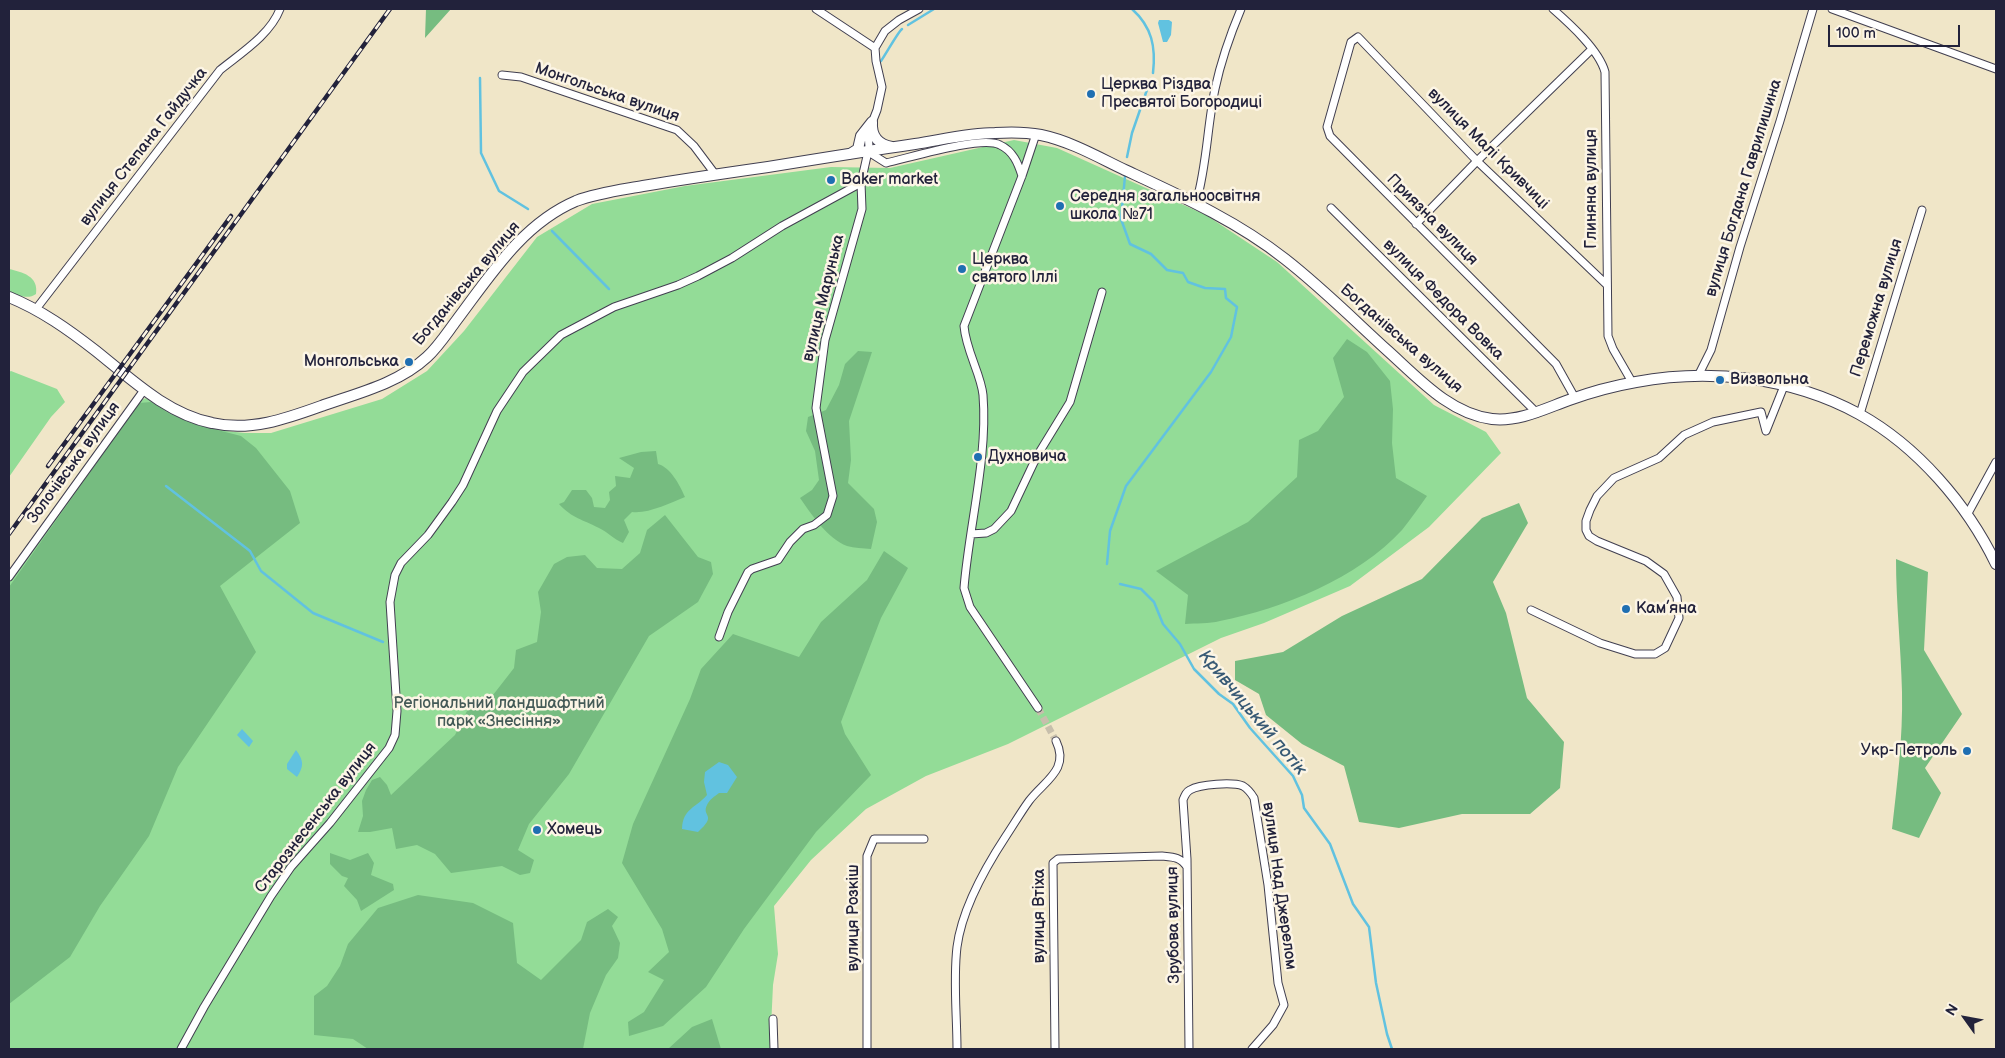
<!DOCTYPE html>
<meta charset="utf-8">
<style>
body{margin:0}
#map{position:relative;width:2005px;height:1058px;overflow:hidden;background:#f0e6c8;font-family:"Balsamiq Sans",sans-serif}
canvas{display:block}
.frame{position:absolute;inset:0;border:10px solid #22223b;pointer-events:none}
.north{position:absolute;left:1940px;top:993px;width:50px;height:50px;-webkit-text-stroke:4px #fcf5e5;paint-order:stroke;rotate:302deg;font-size:14px;font-weight:700;line-height:20px;text-align:center;color:#22223b}
.north::after{content:'';display:block;margin:auto;width:18px;height:22px;background:#22223b;clip-path:polygon(50% 0,100% 100%,50% 72%,0 100%)}
.scale{position:absolute;left:1828px;top:25px;width:132px;height:22px;box-sizing:border-box;border:2px solid #22223b;border-top:0;padding-left:6px;font-size:15px;line-height:18px;white-space:nowrap;color:#22223b;-webkit-text-stroke:4px #fcf5e5;paint-order:stroke}
</style>
<div id="map">
<canvas width="2005" height="1058"></canvas>
<div class="frame"></div>
<div class="north">N</div>
<div class="scale">100 m</div>
</div>
<script>
const context = document.querySelector('canvas').getContext('2d');
context.lineJoin = 'round';
function fillPath(path, color) {
  context.fillStyle = color;
  context.fill(path, 'evenodd');
}
function stroke(path, color, width, dash) {
  context.strokeStyle = color;
  context.lineWidth = width;
  context.lineCap = dash ? 'butt' : 'round';
  context.setLineDash(dash || []);
  context.stroke(path);
}
function label(font, color, halo, rows, align = 'center') {
  context.font = font + ' "Balsamiq Sans",sans-serif';
  context.lineWidth = 5;
  context.setLineDash([]);
  context.textBaseline = 'middle';
  context.strokeStyle = halo;
  context.fillStyle = color;
  for (const [text, x, y, turn = 0] of rows) {
    context.save();
    context.translate(x, y);
    context.rotate((+turn || 0) * Math.PI / 180);
    context.textAlign = isNaN(turn) ? turn : align;
    if (halo) context.strokeText(text, 0, 0);
    context.fillText(text, 0, 0);
    context.restore();
  }
}
fillPath(new Path2D(`
 M1014,140L1057,148L1206,215L1277,262L1434,405L1486,432L1501,453L1429,527L1350,586L1264,623L1221,638L1008,744L926,776L866,809L811,860L774,906L778,954L773,985L770,1049H9V582L138,401L146,398L171,413L192,422L226,431L245,433H271L382,399L427,371L464,331L537,237L592,204L685,186L831,167L890,168Z
 M9,269C22,272 39,276 36,294C28,300 17,295 9,292Z
 M11,371L57,389L65,402L51,417L9,477V372Z`), '#93dc97');
fillPath(new Path2D(`
 M426,9H451L425,38Z
 M1347,339L1367,352L1390,381L1393,409L1392,443L1396,478L1427,496C1419,507 1411,519 1402,530C1358,578 1282,609 1220,621C1209,624 1196,623 1185,624L1188,595L1156,571L1248,522L1297,477L1299,440L1318,431L1344,397L1333,358Z
 M858,351L872,352L849,421L851,460L848,483L874,509L877,522L871,549C863,548 854,548 847,546C828,539 811,514 800,498L812,490L819,480L815,451L806,431L808,417L826,410L839,385L845,364Z
 M151,402L170,414L198,425L241,436L256,448L290,491L300,523L220,586L256,652L178,767L149,836L100,906L70,957L9,1004V587L139,403Z
 M656,451L658,464C670,467 680,485 685,497C670,503 648,514 632,512L624,520L629,532L623,543C613,539 608,532 599,528C582,519 573,519 559,504L564,502L572,490H586L592,498L594,507L605,508L610,500L609,492L616,486L615,476L630,478L634,468L619,458L641,452Z
 M1519,503L1528,523L1493,582L1506,613L1527,698L1564,742L1560,788L1530,814H1462L1399,828L1359,822L1344,766L1302,744L1266,715L1259,694L1235,680V661L1283,652L1342,616L1422,579L1482,518Z
 M665,515L698,557L711,562L713,574L698,602L649,636L569,774L529,824L518,850L534,860L530,873L520,875L502,866L451,873L435,854L417,845L396,849L392,828L370,832H358L363,816L362,801L366,790L372,780L380,777L387,785L391,795L455,735L467,711L493,695L514,668L516,650L537,642L541,612L538,592L554,564L567,557L585,555L597,568L622,569L640,553L647,530Z
 M884,551L908,568L881,618L841,722L845,734L871,775L816,832L744,929L706,987L663,1026L629,1036L628,1022L644,1012L664,980L648,972L669,952L662,929L622,863L633,824L690,699L701,669L733,634L799,657L821,622L867,580Z
 M1896,559L1928,572L1924,650L1962,714L1925,768L1941,793L1919,838L1892,829C1897,784 1903,738 1902,692C1901,648 1896,603 1896,559Z
 M330,853L350,860L368,853L374,863L371,875L393,884L394,890L361,911L357,900L344,886L348,878L342,876L330,864Z
 M418,895L473,903L513,923L517,963L541,980L581,940L587,922L608,909L618,917L612,926L620,943L618,958L606,975L590,1013L583,1049H368L353,1039L314,1035V996L327,986L340,966L348,944L378,908Z
 M712,1019L721,1049H668L692,1027Z`), '#76bc80');
fillPath(new Path2D(`
 M1159,20H1169L1172,22L1171,35L1167,42H1163L1158,23Z
 M242,729L253,741L249,747L237,735Z
 M296,750C304,761 304,766 297,777L287,769V764Z
 M719,762L728,765L737,777L727,793H719C715,796 709,800 707,805C701,817 718,814 698,832L682,829C683,808 695,809 707,795L704,782L705,772Z`), '#61c2e0');
stroke(new Path2D(`
 M1132,9C1152,27 1156,47 1153,73
 M908,25L934,9
 M881,61C886,54 898,32 902,29
 M480,78L481,153L499,191L528,209
 M1127,157L1132,133L1149,84
 M552,231L609,289
 M166,486L250,551L261,571L313,613L383,642
 M1107,564L1110,531L1126,486L1211,372L1231,337L1237,307L1226,298L1225,289L1205,288L1188,282L1183,273L1167,270L1151,254L1130,244L1121,219L1125,176
 M1120,584L1141,589L1154,602L1163,624L1180,644L1194,669L1219,694L1233,704L1250,728L1293,776L1302,795L1304,808L1330,844L1353,904L1369,927L1376,983L1387,1034L1392,1049`), '#61c2e0', 2.5);
stroke(new Path2D(`
 M1038,708L1056,741`), '#c7bfac', 7, [7, 3.5]);
const street = new Path2D(`
 M816,9L875,48
 M1553,9C1570,24 1599,50 1605,72L1608,336L1613,349L1632,382
 M1832,9L1996,69
 M502,75L521,77L677,130L694,146L715,174
 M1036,134L1022,176L964,326C966,351 981,374 983,395C988,458 969,526 964,588L970,607L1038,708
 M867,151L886,163C909,158 982,135 1000,145C1013,151 1018,163 1022,176
 M1196,203C1207,166 1207,127 1215,89C1221,61 1230,35 1241,9
 M1331,208L1537,413
 M1416,224L1477,161L1592,49
 M36,309L220,70C241,53 270,35 280,9
 M1699,374L1711,350L1740,247L1780,121L1813,9
 M1575,398L1556,364L1330,136L1327,127L1351,42L1358,37L1477,161L1607,285
 M1860,414L1922,210
 M1967,515L1996,462
 M971,534L986,533L994,529L1011,511L1037,456L1070,402L1102,292
 M9,577L144,390
 M1531,610L1600,643L1635,654H1655L1665,648L1679,618L1677,597L1664,574L1646,561L1597,541L1589,536L1586,530V521L1590,510L1597,496L1614,478L1659,458L1684,435L1713,422L1761,412L1766,431L1784,386
 M719,637L728,612L748,572L752,569L778,560L790,542L803,529L814,525L827,515L833,496L816,408L825,340L862,209L861,183
 M773,1019L774,1049
 M181,1049L204,1007L271,896L291,867L330,823L389,748L395,735L397,711L390,602L395,575L401,563L428,535L452,502L463,485L497,411L523,372L561,335L614,307L678,285L698,276L732,258L782,226L861,183L869,147L868,133L877,110L882,87L876,61L875,48L885,31L899,20L919,9
 M867,1049V856L874,839H924
 M957,1049C957,1016 953,980 957,947C962,908 985,868 1006,836C1014,824 1021,812 1029,801C1044,781 1070,770 1056,741
 M1055,1049L1053,863L1058,859L1162,856C1173,857 1181,857 1187,867
 M1189,1049L1187,859L1183,800C1185,795 1186,792 1190,790C1200,784 1233,782 1243,786C1248,789 1251,793 1254,798L1268,885L1278,983L1284,1005L1273,1025L1252,1049`);
const secondary = new Path2D(`
 M872,122C871,136 879,145 892,147
 M850,154L858,149L861,136L872,122
 M9,297C41,310 69,330 96,351C131,379 167,414 212,423C251,432 288,418 324,405C359,393 399,383 427,357C438,347 447,333 456,321C490,276 522,224 576,201C597,193 621,190 643,186C684,179 726,173 768,167C817,159 866,151 915,144C941,140 969,133 995,133C1010,132 1026,132 1041,135C1070,141 1098,157 1125,170C1181,196 1237,221 1285,259C1321,287 1354,320 1388,351C1418,378 1450,414 1492,419C1519,422 1544,409 1569,400C1591,392 1613,386 1636,382C1710,368 1791,377 1859,414C1917,446 1967,504 1996,564`);
stroke(street, '#413f50', 9);
stroke(secondary, '#413f50', 12);
stroke(street, '#fff', 7);
stroke(secondary, '#fff', 10);
const rail = new Path2D(`
 M48,466L231,216
 M9,534L390,9`);
stroke(rail, '#22223b', 4.5);
stroke(rail, '#fcf5e5', 2.5, [8]);
for (const [x, y, r, color] of [
 [1091,94,5,"#1f6fb2"],
 [831,180,5,"#1f6fb2"],
 [1060,206,5,"#1f6fb2"],
 [962,269,5,"#1f6fb2"],
 [409,362,5,"#1f6fb2"],
 [1720,380,5,"#1f6fb2"],
 [978,457,5,"#1f6fb2"],
 [1626,609,5,"#1f6fb2"],
 [1967,751,5,"#1f6fb2"],
 [537,830,5,"#1f6fb2"]
]) {
  const dot = new Path2D();
  dot.arc(x, y, r, 0, 2 * Math.PI);
  context.fillStyle = color;
  context.fill(dot);
  stroke(dot, '#fcf5e5', 2);
}
label('16px', '#22223b', '#fcf5e5', [
 ["Церква Різдва",1101,85],
 ["Пресвятої Богородиці",1101,103],
 ["Baker market",841,180],
 ["Середня загальноосвітня",1070,197],
 ["школа №71",1070,215],
 ["Церква",972,260],
 ["святого Іллі",972,278],
 ["Монгольська",399,362,"right"],
 ["Визвольна",1730,380],
 ["Духновича",988,457],
 ["Кам’яна",1636,609],
 ["Укр-Петроль",1957,751,"right"],
 ["Хомець",547,830]
], 'left');
label('16px', '#22223b', '#fcf5e5', [
 ["Монгольська вулиця",607,93,19],
 ["вулиця Степана Гайдучка",144,147,-52],
 ["вулиця Малі Кривчиці",1488,149,45],
 ["вулиця Богдана Гаврилишина",1744,188,-73],
 ["Глиняна вулиця",1592,189,-90],
 ["Приязна вулиця",1432,220,45],
 ["Богданівська вулиця",467,284,-50],
 ["вулиця Марунька",824,298,-76],
 ["вулиця Федора Вовка",1443,300,45],
 ["Переможна вулиця",1877,308,-73],
 ["Богданівська вулиця",1401,339,41],
 ["Золочівська вулиця",74,463,-54],
 ["Старознесенська вулиця",316,818,-52],
 ["вулиця Над Джерелом",1279,886,82],
 ["вулиця Втіха",1040,916,-90],
 ["вулиця Розкіш",854,918,-90],
 ["Зрубова вулиця",1174,925,-91]
]);
label('16px', '#445a57', '#fcf5e5', [
 ["Регіональний ландшафтний",499,704],
 ["парк «Знесіння»",499,722]
]);
label('italic 18px', '#385a75', '#fcf5e5', [
 ["Кривчицький потік",1252,713,50]
]);
</script>
